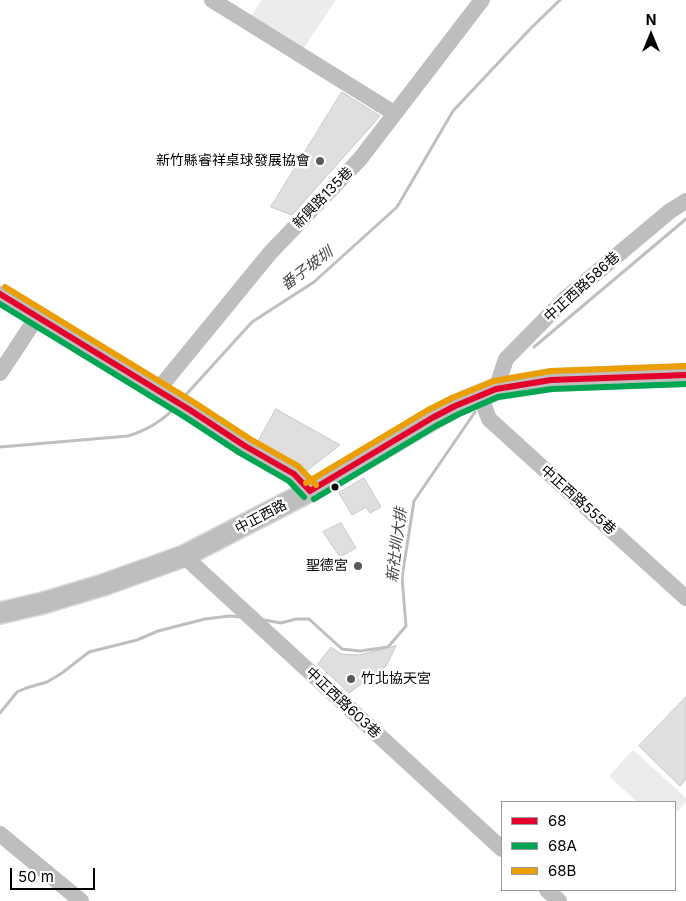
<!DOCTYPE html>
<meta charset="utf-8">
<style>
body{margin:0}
#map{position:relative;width:686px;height:901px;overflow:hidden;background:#fff;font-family:Inter,sans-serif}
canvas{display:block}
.legend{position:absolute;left:501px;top:801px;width:175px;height:90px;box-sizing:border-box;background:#fff;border:1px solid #999;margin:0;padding:6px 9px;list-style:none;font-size:15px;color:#000}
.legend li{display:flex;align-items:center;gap:10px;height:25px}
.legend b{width:25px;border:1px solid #999}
.north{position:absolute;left:626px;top:10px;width:50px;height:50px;-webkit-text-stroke:4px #fff;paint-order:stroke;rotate:0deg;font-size:14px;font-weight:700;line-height:20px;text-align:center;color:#000}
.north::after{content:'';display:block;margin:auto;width:18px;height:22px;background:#000;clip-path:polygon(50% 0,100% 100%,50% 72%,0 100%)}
.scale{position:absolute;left:10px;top:868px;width:85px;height:22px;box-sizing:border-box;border:2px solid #000;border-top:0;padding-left:6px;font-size:15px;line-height:18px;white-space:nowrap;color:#000;-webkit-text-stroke:4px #fff;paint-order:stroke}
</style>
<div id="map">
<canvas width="686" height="901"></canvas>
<ul class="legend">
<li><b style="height:6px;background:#e4002b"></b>68</li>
<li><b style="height:6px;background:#00a651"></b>68A</li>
<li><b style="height:6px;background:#eb9e00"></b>68B</li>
</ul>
<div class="north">N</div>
<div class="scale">50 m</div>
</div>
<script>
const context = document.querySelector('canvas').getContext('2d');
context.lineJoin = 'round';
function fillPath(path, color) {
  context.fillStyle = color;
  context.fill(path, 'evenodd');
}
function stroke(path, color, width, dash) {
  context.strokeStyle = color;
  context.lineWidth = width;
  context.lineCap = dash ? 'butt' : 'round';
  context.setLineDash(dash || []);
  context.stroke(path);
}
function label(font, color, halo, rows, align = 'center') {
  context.font = font + ' Inter,"Noto Sans TC",sans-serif';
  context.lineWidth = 5;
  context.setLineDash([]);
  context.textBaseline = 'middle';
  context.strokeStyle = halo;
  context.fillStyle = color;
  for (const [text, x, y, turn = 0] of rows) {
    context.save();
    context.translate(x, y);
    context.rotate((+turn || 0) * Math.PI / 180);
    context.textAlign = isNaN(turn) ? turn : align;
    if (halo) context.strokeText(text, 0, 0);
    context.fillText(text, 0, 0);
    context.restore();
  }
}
fillPath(new Path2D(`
 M262,0H336L303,49L251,16Z
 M633,750L686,798V802L675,814V802H637L609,776Z`), '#ececec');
stroke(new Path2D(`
 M534,347L686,219
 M183,398L252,322L314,282L397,207L453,111L531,28L560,0
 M0,447L128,436C147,430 162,422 175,407
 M264,620L281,623L296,619H309L342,649L360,651L388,647L406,626L402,577L414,501L475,412
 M0,713L17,692L26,688L47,682L62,673L89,652L137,640L158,631L205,619L230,616L239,617`), '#bfbfbf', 3);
const building = new Path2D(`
 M342,92L380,116L292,215L271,207Z
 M276,409L340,445L305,472L299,465L258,442Z
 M364,478L381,507L370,513L366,507L352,515L339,493Z
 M341,523L356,548L340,557L323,532Z
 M396,646L386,666L349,693L318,664L331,647L341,654L359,655Z
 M686,697V779L680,786L639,746Z`);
fillPath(building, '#dfdfdf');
stroke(building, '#c7c7c7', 1);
const major = new Path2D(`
 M0,613L43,603L103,585L184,556L310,491L455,406L496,389L551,380L686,375`);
stroke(major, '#dbdbdb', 24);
stroke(new Path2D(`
 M212,0L394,113
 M0,294L190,410L245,446L294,474L310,491
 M0,373L37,317
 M496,389L506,359L565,299L670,211L686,201
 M157,391L270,253L360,159L482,0
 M480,395L489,419L686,598
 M184,556L502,849
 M0,834L81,901
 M547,890L559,901`), '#bebebe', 16);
stroke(major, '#bebebe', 21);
stroke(new Path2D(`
 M0,294L190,410L245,446L294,474L310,491
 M310,491L432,418L455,406L496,389L551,380L686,375`), '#e4002b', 6);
stroke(new Path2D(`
 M0,304L185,417L240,453L289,481L304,497
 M314,499L436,426L459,414L498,397L552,389L686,384`), '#00a651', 6);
stroke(new Path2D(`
 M5,287L195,403L250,439L298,466L316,485
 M306,483L428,410L452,398L494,381L551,371L686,366`), '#eb9e00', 6);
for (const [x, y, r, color] of [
 [320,161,5,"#595959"],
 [335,487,4.5,"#000"],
 [358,566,5,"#595959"],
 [351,679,5,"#595959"]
]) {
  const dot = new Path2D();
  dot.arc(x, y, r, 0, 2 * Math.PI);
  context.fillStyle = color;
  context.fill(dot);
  stroke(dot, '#fff', 2);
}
label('14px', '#000', '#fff', [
 ["新竹縣睿祥桌球發展協會",310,161],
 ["聖德宮",348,566],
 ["竹北協天宮",361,679,"left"]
], 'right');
label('14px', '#000', '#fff', [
 ["新興路135巷",323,198,-46],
 ["中正西路586巷",582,287,-42],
 ["中正西路555巷",578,500,42],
 ["中正西路",261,517,-28],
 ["中正西路603巷",343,703,43]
]);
label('italic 15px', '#444', '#fff', [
 ["番子坡圳",307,269,-37],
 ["新社圳大排",397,545,-83]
]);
</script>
